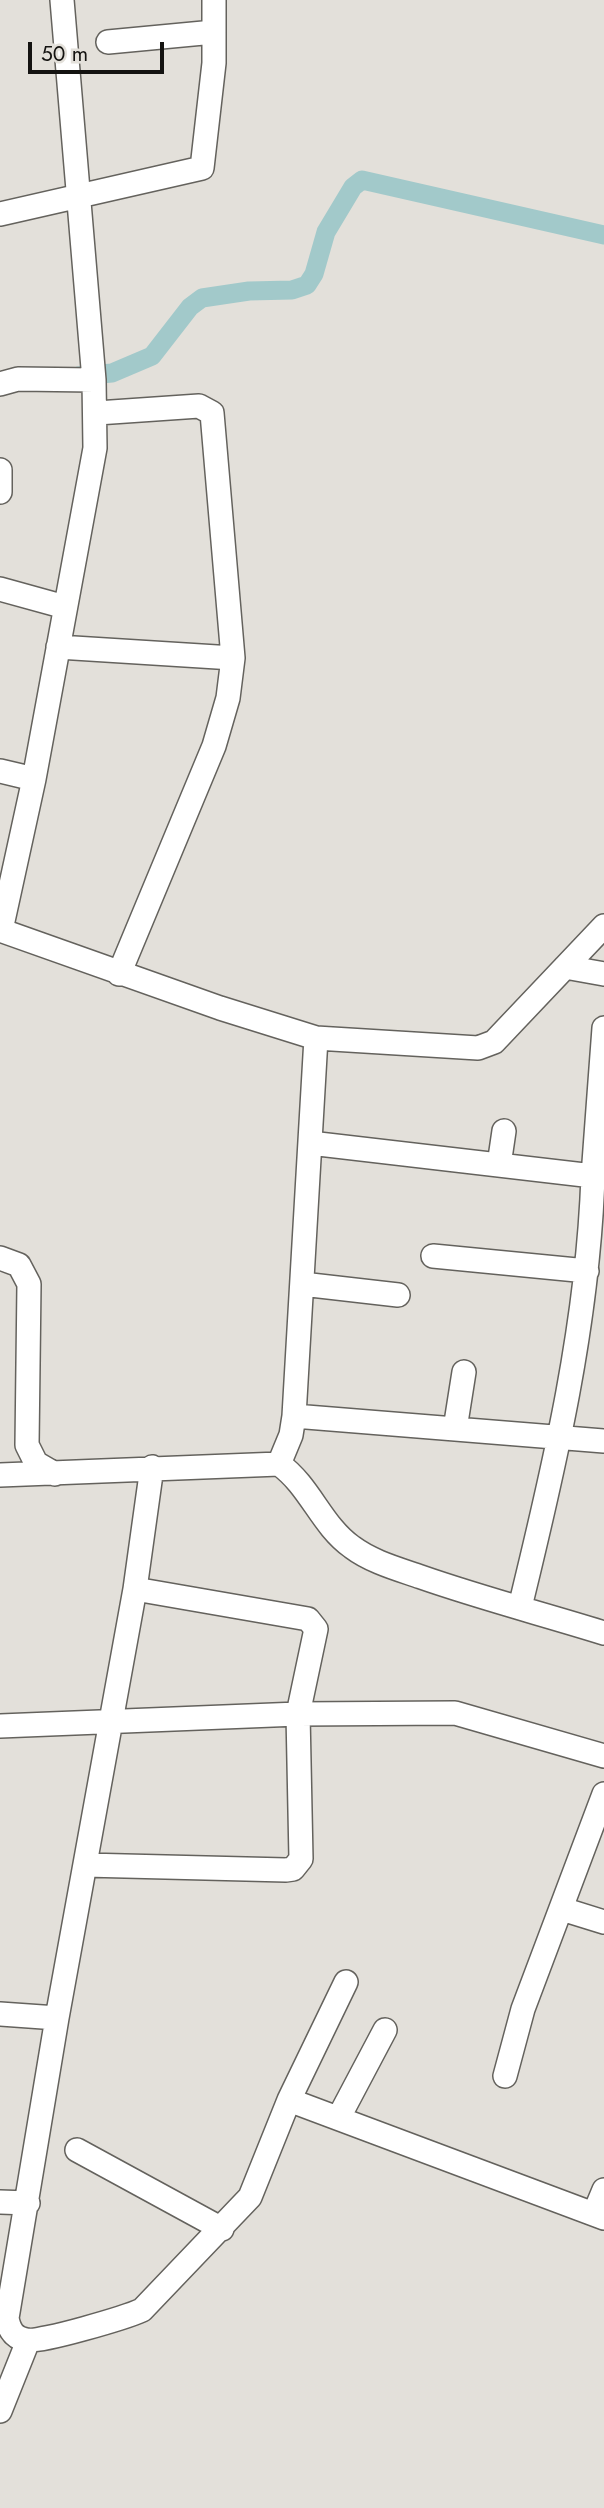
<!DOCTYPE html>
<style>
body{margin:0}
#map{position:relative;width:604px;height:2508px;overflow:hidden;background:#e3e0da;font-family:Jost,sans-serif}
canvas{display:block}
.scale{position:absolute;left:28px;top:42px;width:136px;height:32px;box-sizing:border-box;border:4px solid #141311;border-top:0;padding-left:9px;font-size:21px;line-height:24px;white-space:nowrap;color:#141311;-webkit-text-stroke:5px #e3e0da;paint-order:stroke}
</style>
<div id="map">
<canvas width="604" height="2508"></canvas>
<div class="scale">50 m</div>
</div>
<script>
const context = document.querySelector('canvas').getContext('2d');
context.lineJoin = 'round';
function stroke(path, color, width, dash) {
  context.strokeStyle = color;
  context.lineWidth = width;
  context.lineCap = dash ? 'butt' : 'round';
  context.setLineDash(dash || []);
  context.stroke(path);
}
stroke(new Path2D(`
 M78,376L112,373L152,356L190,307L202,298L249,291L292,290L307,285L314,274L326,232L353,187L362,180L604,235`), '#a2c9ca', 19);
const minor = new Path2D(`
 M108,42L214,32
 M0,214L202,168L214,63V0
 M0,384L18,379L94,380
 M97,413L199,406L212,413L233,658L228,698L214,746L119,974
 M0,470V492
 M0,589L65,607
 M58,647L233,658
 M0,771L34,779
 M0,930L220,1008L316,1038L478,1048L494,1042L604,926
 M1,930L34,779L95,448L94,380L62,0
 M565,967L604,974
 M604,1028L593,1176L604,1177
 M310,1143L593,1176C588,1323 555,1464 520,1607
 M499,1165L504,1131
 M433,1256L587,1271
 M0,1258L19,1265L29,1284L27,1445L36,1463L55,1474
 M302,1284L398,1295
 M294,1416L604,1441
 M455,1429L464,1372
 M279,1464L291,1435L294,1416L316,1038
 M152,1467L135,1589L57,2018L7,2318C9,2330 14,2338 27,2340C40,2343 127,2317 142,2310L250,2197L289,2100L604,2218
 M0,1475L279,1464C310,1486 321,1525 352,1547C372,1562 398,1569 421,1577C481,1598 543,1614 604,1633
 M0,1726L298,1714L455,1713L604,1756
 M85,1865L286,1870L293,1869L301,1859L298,1714L316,1629L308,1619L135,1589
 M562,1909L604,1922
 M0,2014L57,2018
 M505,2076L523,2009L604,1794
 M289,2100L346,1982
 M339,2117L385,2030
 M77,2150L222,2229
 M0,2202L28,2203
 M594,2214L604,2190
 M0,2411L28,2341`);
stroke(minor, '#64625d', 26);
stroke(minor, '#fff', 23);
</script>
